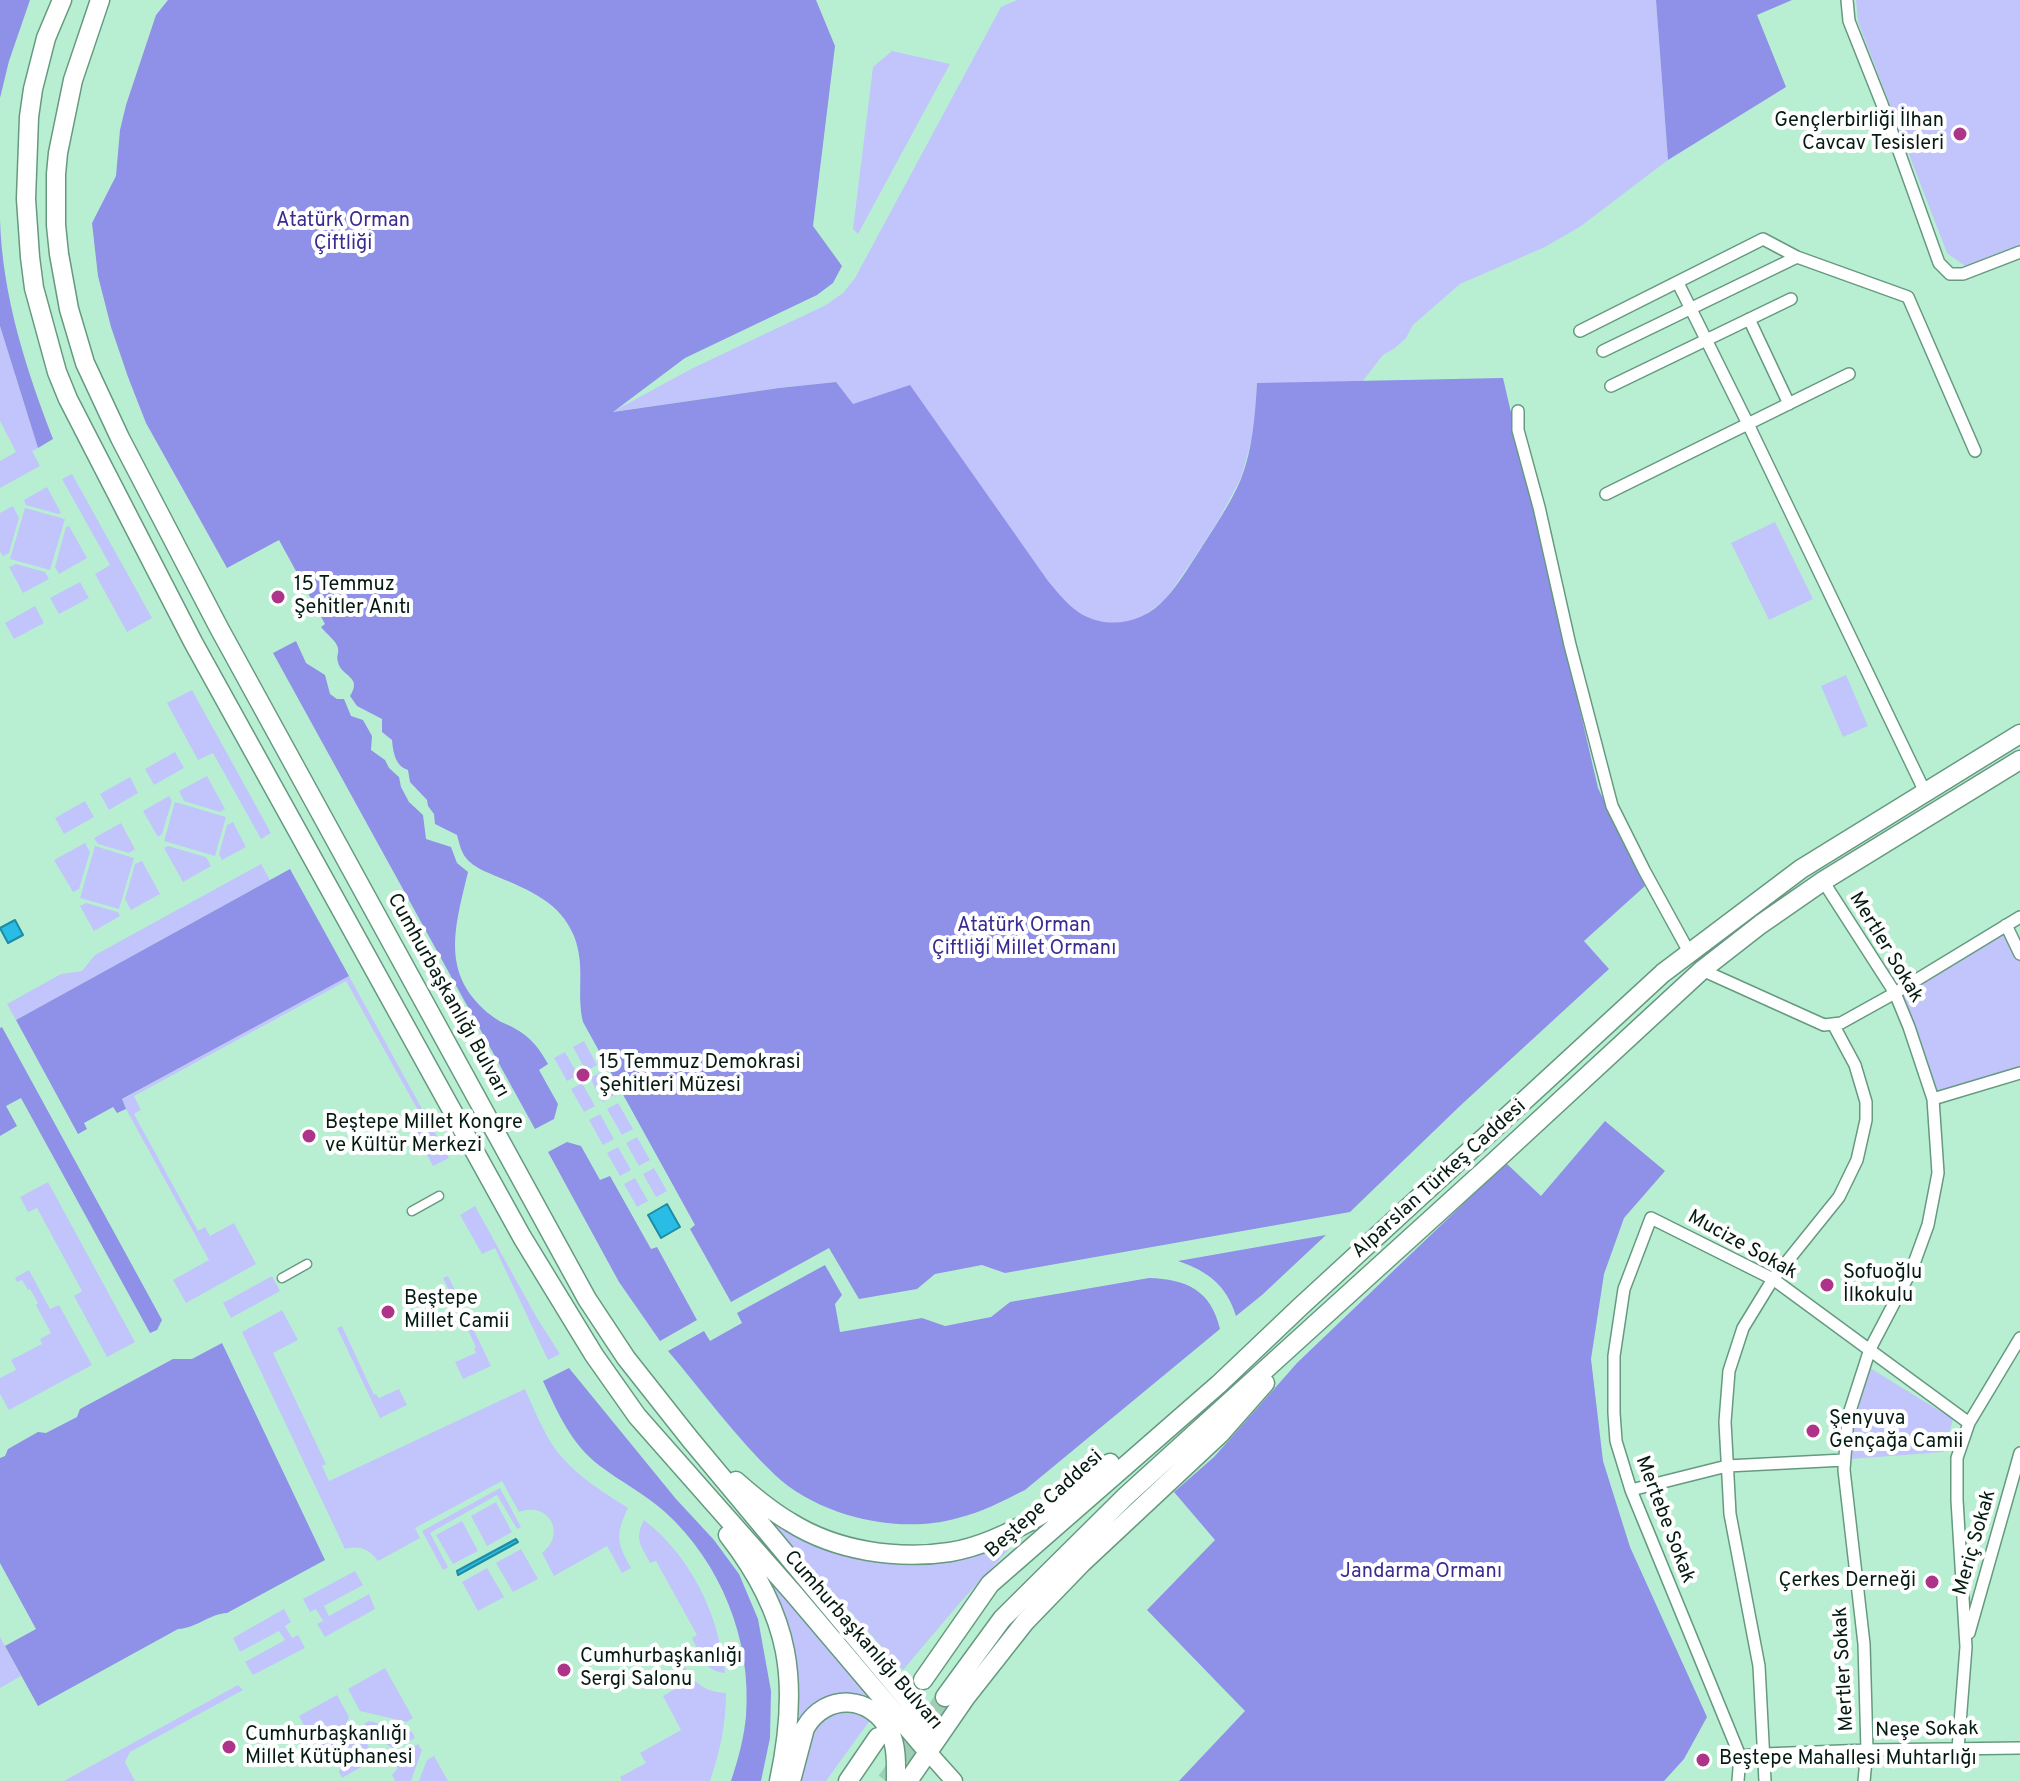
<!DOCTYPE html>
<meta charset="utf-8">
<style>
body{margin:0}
canvas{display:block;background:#b8efd2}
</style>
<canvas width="2020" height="1781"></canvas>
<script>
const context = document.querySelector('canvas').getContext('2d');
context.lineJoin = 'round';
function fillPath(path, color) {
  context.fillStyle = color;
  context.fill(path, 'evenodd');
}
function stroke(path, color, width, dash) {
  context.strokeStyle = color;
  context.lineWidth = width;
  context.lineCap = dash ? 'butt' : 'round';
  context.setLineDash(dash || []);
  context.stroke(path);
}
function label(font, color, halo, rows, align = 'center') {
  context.font = font + ' Overpass,sans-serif';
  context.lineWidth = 8;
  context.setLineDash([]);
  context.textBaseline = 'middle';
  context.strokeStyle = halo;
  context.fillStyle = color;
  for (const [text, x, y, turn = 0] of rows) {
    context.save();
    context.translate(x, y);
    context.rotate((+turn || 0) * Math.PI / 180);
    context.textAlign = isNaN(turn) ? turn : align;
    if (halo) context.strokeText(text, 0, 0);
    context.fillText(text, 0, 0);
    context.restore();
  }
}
fillPath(new Path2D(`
 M1017,0H1656L1668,160L1581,226L1545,247L1460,284L1413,325L1406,338L1395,348L1383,355L1358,387L1257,383L1254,431L1241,478L1218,521L1192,561L1165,600L1146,614L1157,728L852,404L835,382L778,388L612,412L691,369L826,305L843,293L855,278L1001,7Z
 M1856,0H2020V245L1965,266L1947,253L1858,22Z
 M892,51L950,64L858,234L853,229L873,67Z
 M0,326L38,448L32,451L40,466L0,488V461L16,452L0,421Z
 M72,474L152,618L127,632L95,574L110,565L62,479Z
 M47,487L61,513L58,514L26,505L24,500Z
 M13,506L19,518L9,553L3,556L0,552V513Z
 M25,508L65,519L50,570L10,559Z
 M1775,522L1813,599L1769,620L1731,543Z
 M69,526L87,558L59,574L55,567L66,527Z
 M16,564L45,572L49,579L23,593L9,567Z
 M80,582L89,598L59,614L50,598Z
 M35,606L44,623L14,639L5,623Z
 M1846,675L1868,726L1843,737L1821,686Z
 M192,690L271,833L261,839L213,753L198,760L167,703Z
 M175,752L184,768L154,785L145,769Z
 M207,776L225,809L220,812L184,801L179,791Z
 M130,777L138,793L109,810L100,794Z
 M169,796L172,801L162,834L158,837L143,811Z
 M85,801L94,817L64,834L55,818Z
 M175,802L226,817L215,856L164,841Z
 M233,822L246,847L222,860L219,854L227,825Z
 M121,823L135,849L129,853L98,844L94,838Z
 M85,843L90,852L79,889L73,892L54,860Z
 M95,846L134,858L119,909L80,898Z
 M168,846L206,857L211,866L183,882L164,848Z
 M142,861L160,894L131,910L125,899L135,864Z
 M261,864L270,880L16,1020L7,1004L61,974L82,971L95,955Z
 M86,903L118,912L120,916L94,931L80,906Z
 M2006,925L2020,958V1074L1933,1099L1895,993Z
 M349,976L449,1158L433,1166L414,1130L425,1123L346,981L134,1096L141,1110L134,1114L198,1231L205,1227L210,1236L234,1223L256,1264L186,1303L173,1280L209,1260L121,1100Z
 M584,1041L597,1065L586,1071L573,1047Z
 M565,1052L578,1075L567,1081L554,1058Z
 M601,1072L614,1095L603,1102L590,1078Z
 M582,1083L595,1106L584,1112L571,1089Z
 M618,1103L633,1129L622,1135L607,1109Z
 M600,1114L614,1139L603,1145L589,1120Z
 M637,1137L650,1160L639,1166L626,1143Z
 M618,1147L631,1170L620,1176L607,1153Z
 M654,1168L667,1191L656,1197L643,1174Z
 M635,1178L648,1201L637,1207L624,1184Z
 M48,1182L135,1342L107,1357L74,1296L82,1291L37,1208L28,1212L20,1197Z
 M475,1206L537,1318L560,1354L548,1360L495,1248L482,1254L460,1215Z
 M29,1270L50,1309L59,1305L92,1365L9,1410L0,1394V1378L16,1370L11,1360L42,1344L40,1339L51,1333L36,1305L38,1303L30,1289L28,1290L22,1280L17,1282L15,1278Z
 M272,1276L280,1291L231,1318L223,1303Z
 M448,1276L491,1366L463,1379L455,1362L476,1353L474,1348L476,1347L443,1278Z
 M282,1310L298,1340L273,1353L326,1464L322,1466L329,1481L525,1389C532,1405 539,1421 547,1436C565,1469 597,1488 628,1508C615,1535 617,1543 631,1568L622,1573L607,1546L554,1576L542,1553C567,1534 549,1501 519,1512L502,1481L415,1528L420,1538L378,1561C369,1549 360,1545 345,1549L242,1332Z
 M342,1326L374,1395L376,1394L379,1398L399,1389L407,1405L380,1418L337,1328Z
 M1870,1368L1953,1419L1944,1452L1850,1459L1852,1427Z
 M500,1488L521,1527L517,1529L497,1495L430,1533L448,1567L443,1570L422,1531Z
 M745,1496L862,1556L1002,1542L1010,1548L958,1605L903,1670Z
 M496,1502L512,1532L487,1546L471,1516Z
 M644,1520C691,1556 719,1615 725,1673C705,1672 700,1654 692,1638L697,1635L656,1561L650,1563C641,1545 634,1540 644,1520Z
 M462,1521L478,1551L453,1564L436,1535Z
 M521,1549L538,1579L513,1592L496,1563Z
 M487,1568L504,1597L478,1611L462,1582Z
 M765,1570L879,1703L870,1701L799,1726C798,1675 794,1618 764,1574Z
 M355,1571L363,1585L324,1606L329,1616L369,1594L375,1609L325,1637L317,1624L323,1621L316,1609L310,1612L303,1599Z
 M284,1609L291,1622L285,1626L292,1638L298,1635L305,1648L253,1675L245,1662L285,1640L279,1631L240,1652L233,1638Z
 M0,1637L21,1676L0,1688Z
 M677,1653C690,1676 696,1691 726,1693C726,1724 720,1752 710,1781H622L620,1777L646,1763L640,1753L681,1730L663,1696L684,1684L669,1657Z
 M385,1668L413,1718L407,1722L360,1711L348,1689Z
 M238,1685L243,1690L130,1752L125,1762L135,1781H64Z
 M337,1695L349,1717L333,1762L327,1766L299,1716Z
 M837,1709L873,1716L826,1781H798L813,1723Z
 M369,1721L412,1732L415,1738L394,1749L386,1744H375L364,1724Z
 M358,1728L369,1747L364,1753L363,1766L342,1778L339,1772L353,1731Z
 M418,1744L422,1750L411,1781H395L392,1775L397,1769L398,1755Z
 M434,1756L448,1781H419L427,1760Z`), '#c2c5fc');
fillPath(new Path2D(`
 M0,0H30L9,61L0,98Z
 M168,0H816L835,46L813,226L842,266L833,283L817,295L685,358L613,412L779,388L836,382L853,404L910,385L1048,581C1058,593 1069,607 1083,615C1111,630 1145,622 1166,598C1178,585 1188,568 1198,553C1213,529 1230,505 1241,479C1253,448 1255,415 1257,383L1503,378L1598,788L1645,886L1584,941L1609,969L1461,1105L1350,1212L1005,1273L982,1265L935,1274L917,1289L859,1299L829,1248L731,1302L690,1229L695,1225L583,1022C576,993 586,967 574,936C560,902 529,890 498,877C487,872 474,868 466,858C461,852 459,842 457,835L435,824L434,814L428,806L427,800L410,782L408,770C395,766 393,751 392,740L382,732V719L357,706L350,696C363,676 341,677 338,662C336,655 339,655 338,648C336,640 326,634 321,627L325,624L279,540L227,568L146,423L128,377L111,327L98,276L92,223L116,176L120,130L126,105L156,15Z
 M1656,0H1792L1757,15L1786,87L1668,160Z
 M0,219C2,295 26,369 53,439L38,448L0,326Z
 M296,641L306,663L325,675L330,694L337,699H344L351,716L363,720L372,736L371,750L385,760L389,768L399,777L401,787L409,802L423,815L426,839L451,847L457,863L468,872C455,927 439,975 492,1016C499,1022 507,1024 514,1028C531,1037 539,1048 548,1064L539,1070L558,1104L554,1119L535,1129L273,653Z
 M290,869L349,976L122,1099L126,1109L117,1113L113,1107L84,1123L87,1129L78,1134L16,1020Z
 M2,1027L162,1320L157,1330L150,1333L21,1098L6,1106L17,1126L0,1136V1028Z
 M1605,1121L1665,1171L1624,1218L1604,1274L1591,1359L1603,1461L1630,1547L1707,1717L1684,1759L1664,1781H1179L1245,1711L1147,1610L1215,1540L1174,1492L1214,1457L1297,1363L1506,1163L1541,1196Z
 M567,1142L581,1146L600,1180L610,1176L651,1249L657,1247L697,1320L660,1341L658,1338L619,1282L548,1152Z
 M1326,1235L1262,1295L1236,1316C1227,1286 1208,1271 1178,1261Z
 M825,1265L842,1295L835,1304L840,1332L922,1318L945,1326L991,1317L1010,1302L1149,1278C1186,1279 1211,1290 1220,1329L1025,1490C1003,1501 982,1512 958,1518C900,1535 820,1517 775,1475C736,1438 703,1392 668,1351L704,1331L710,1341L742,1323L737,1313Z
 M222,1343L325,1560L227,1613C209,1614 197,1628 178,1629L38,1706L5,1646L36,1629L0,1563V1458L5,1456L8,1449L38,1432L46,1433L77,1417L80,1409L173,1359H192Z
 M569,1368L676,1499L714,1540L739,1574L758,1619L771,1691L770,1738L761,1781H731C738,1760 744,1738 746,1716C752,1640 721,1563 665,1512C645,1494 621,1482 600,1466C571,1444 558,1413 543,1381Z`), '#8f90e8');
const water = new Path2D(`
 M15,920L23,935L8,943L0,928Z
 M667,1204L680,1227L661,1238L648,1215Z
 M516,1539L518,1542L458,1575L457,1571Z`);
fillPath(water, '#29bce4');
stroke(water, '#1e8ca5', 2);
stroke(new Path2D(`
 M886,1781L945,1697`), '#9dcfb5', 18, [18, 9]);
const pedestrian = new Path2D(`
 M412,1211L439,1196
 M282,1278L307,1264`);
const minor = new Path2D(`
 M1847,0L1849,21L1882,104L1939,263L1950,274H1963L2020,252
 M1678,283L1748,424L1925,792
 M1749,319L1789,404
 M1580,331L1763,239L1797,257L1908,297L1975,451
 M1603,351L1797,257
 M1611,386L1791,299
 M1518,411V430L1539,507L1570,645L1612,806L1644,870L1689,952
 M1606,494L1849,374
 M1823,881L1895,993L1909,1027L1933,1099L1938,1173L1928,1225L1912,1269L1870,1349L1848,1417L1844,1470L1864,1644L1867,1750L1864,1781
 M2006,925L2020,954
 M1702,970L1824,1025L1841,1023L1895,993L2020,917
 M1933,1099L2020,1073
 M1631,1490L1727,1466L1844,1460
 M1969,1633L2020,1453
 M1958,1749L1966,1647L1957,1500V1458L1969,1423L2020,1338
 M1740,1756L1764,1754L1867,1750L2020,1748
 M1738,1781L1740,1756L1631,1490L1616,1441L1614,1413V1356L1624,1289L1651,1218L1773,1279L1969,1423
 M1765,1781L1759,1666L1730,1514L1725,1422L1729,1371L1743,1328L1773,1279L1839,1197L1857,1160L1866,1120V1102L1855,1065L1833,1024`);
const secondary = new Path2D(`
 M928,1752L954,1781`);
const primary = new Path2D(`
 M62,0L46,38L33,89L29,117L26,199L30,257L34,288L57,372L68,399L193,642L522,1237L594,1355L637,1416L794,1594L928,1752
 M100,0L73,80L58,153L56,174V225L59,254L69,309L85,363L120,438L219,628L587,1299L626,1358L690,1439L915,1709L926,1728L928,1752
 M736,1481C753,1496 771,1511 790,1522C836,1551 897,1560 950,1552C981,1547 1014,1531 1041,1515C1066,1501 1087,1480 1110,1463
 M728,1535C791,1616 800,1682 779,1781
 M923,1680L990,1584L1219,1384L1300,1307L1663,973L1801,869L2020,734
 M945,1697L1002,1619L1126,1496L1494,1162L1702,970L1761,924L1823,881L2020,760
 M791,1781L805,1728C826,1692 872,1695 890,1732C897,1747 896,1765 896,1781
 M848,1781L878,1737
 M908,1781L966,1697L1025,1622L1082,1563L1220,1434L1265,1383`);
stroke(pedestrian, '#669a80', 11);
stroke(minor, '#669a80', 14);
stroke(secondary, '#669a80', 19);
stroke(primary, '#669a80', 21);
stroke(pedestrian, '#fff', 8);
stroke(minor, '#fff', 11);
stroke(secondary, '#fff', 16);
stroke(primary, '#fff', 18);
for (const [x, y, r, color] of [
 [1960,134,8,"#ad3489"],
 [278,597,8,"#ad3489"],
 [583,1075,8,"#ad3489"],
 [309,1136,8,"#ad3489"],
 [1827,1285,8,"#ad3489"],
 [388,1312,8,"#ad3489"],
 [1813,1431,8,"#ad3489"],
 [1932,1582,8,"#ad3489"],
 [564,1670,8,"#ad3489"],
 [229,1747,8,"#ad3489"],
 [1703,1760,8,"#ad3489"]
]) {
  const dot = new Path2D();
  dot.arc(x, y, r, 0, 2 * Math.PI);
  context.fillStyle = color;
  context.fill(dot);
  stroke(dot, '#fff', 3);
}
label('20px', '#051b11', '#fff', [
 ["Gençlerbirliği İlhan",1944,122,"right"],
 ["Cavcav Tesisleri",1944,145,"right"],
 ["15 Temmuz",294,586],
 ["Şehitler Anıtı",294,609],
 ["15 Temmuz Demokrasi",599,1064],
 ["Şehitleri Müzesi",599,1087],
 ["Beştepe Millet Kongre",325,1124],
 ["ve Kültür Merkezi",325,1147],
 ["Sofuoğlu",1843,1274],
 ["İlkokulu",1843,1297],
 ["Beştepe",404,1300],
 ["Millet Camii",404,1323],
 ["Şenyuva",1829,1420],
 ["Gençağa Camii",1829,1443],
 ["Çerkes Derneği",1916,1582,"right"],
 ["Cumhurbaşkanlığı",580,1658],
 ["Sergi Salonu",580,1681],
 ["Cumhurbaşkanlığı",245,1736],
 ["Millet Kütüphanesi",245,1759],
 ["Beştepe Mahallesi Muhtarlığı",1719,1760]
], 'left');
label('20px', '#392b90', '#fff', [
 ["Atatürk Orman",343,222],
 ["Çiftliği",343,245],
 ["Atatürk Orman",1024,927],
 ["Çiftliği Millet Ormanı",1024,950],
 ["Jandarma Ormanı",1421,1573]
]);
label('20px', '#051b11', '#fff', [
 ["Mertler Sokak",1885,948,59],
 ["Cumhurbaşkanlığı Bulvarı",447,996,61],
 ["Alparslan Türkeş Caddesi",1440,1180,-42],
 ["Mucize Sokak",1742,1246,29],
 ["Beştepe Caddesi",1045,1505,-42],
 ["Mertebe Sokak",1664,1520,69],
 ["Meriç Sokak",1976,1543,-74],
 ["Cumhurbaşkanlığı Bulvarı",862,1641,49],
 ["Mertler Sokak",1845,1669,-93],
 ["Neşe Sokak",1927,1731,-1]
]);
</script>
